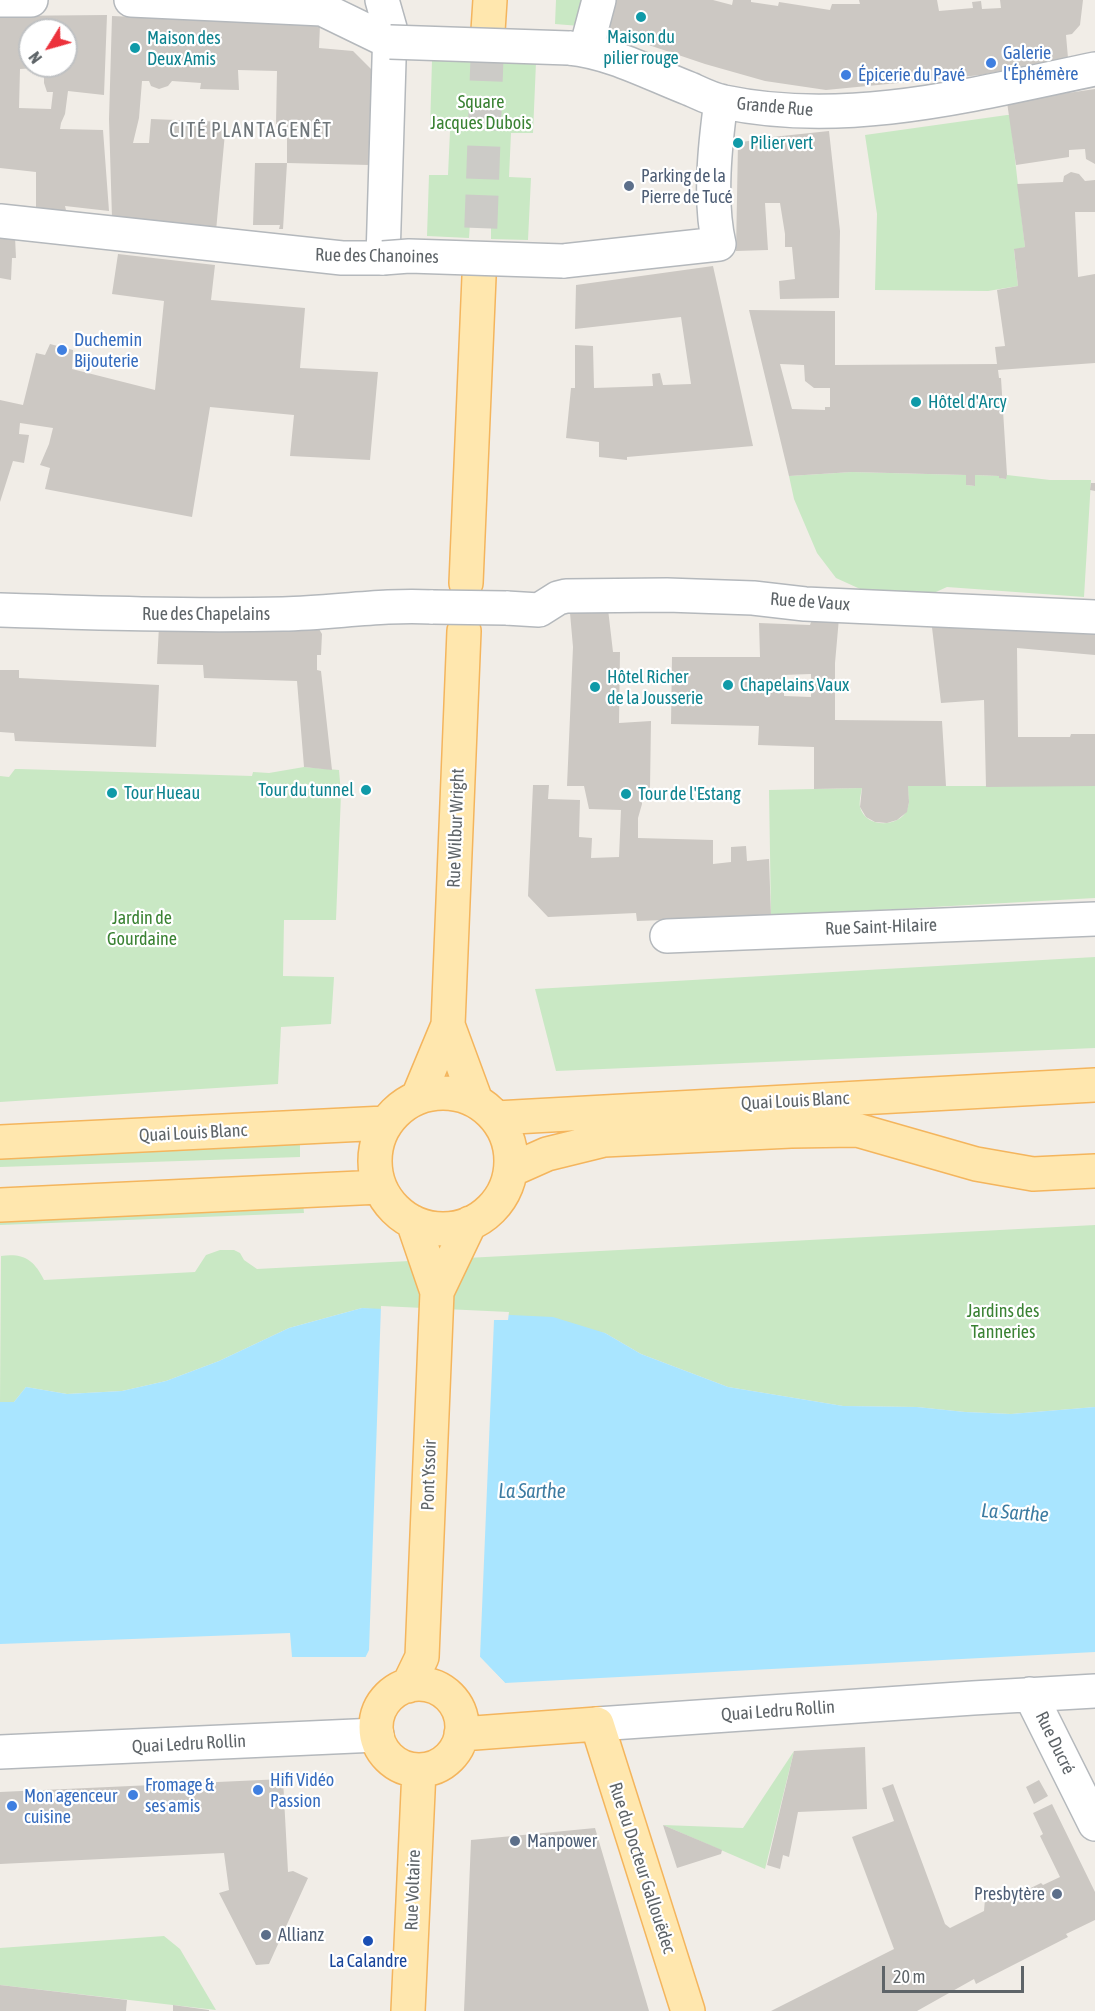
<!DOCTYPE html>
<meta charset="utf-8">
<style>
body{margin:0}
#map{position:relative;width:1095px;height:2011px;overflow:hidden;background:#f1ede7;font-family:"Asap Condensed",sans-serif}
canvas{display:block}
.north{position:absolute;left:18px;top:18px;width:60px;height:60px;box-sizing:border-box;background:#fff;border:2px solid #bfc1c3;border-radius:50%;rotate:233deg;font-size:16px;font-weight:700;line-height:24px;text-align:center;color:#5e6468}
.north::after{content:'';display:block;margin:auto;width:21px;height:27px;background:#ec323c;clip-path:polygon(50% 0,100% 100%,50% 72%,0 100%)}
.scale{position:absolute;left:882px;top:1966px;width:142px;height:27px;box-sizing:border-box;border:3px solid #5e6468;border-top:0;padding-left:8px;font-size:18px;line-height:21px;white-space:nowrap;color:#5e6468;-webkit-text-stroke:4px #fff;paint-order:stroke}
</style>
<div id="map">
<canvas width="1095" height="2011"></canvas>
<div class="north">N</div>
<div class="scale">20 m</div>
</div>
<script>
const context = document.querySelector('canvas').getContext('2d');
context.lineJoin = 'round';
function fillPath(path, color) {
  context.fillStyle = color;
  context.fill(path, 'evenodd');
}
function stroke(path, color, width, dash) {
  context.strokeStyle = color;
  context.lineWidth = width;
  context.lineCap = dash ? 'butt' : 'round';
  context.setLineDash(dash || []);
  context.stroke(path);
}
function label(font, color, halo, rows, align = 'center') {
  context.font = font + ' "Asap Condensed",sans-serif';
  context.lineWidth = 4.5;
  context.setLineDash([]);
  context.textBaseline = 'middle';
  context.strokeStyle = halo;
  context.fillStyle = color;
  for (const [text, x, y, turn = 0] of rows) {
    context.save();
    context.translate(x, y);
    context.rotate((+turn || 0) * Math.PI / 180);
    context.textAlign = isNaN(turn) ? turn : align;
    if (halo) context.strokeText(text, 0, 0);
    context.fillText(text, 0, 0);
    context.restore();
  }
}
fillPath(new Path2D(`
 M556,0H588L580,26L555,24Z
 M432,60L477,61L476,77L497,78L498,61L536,62L533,133H511L509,177L531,178L528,240L491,239V224L470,223L469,238L427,236L429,175H448L450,131L430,130Z
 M1007,115H1010L1025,247L1014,250L1018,286L988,291L875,290L877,214L865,135Z
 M852,472L966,475V485L974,486L975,475L999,476L1000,478L1005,479L1007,475L1050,480H1091L1084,597L947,587L927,596L869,593L836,578L817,553L794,499L789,476Z
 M304,767L339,770L341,794L336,920H284L283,976L334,977L331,1024L281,1027L278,1084L0,1102V776L9,777L15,769H19L252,776L253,772L269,773Z
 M908,786H1095V898L771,916L769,790L862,788C861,793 859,802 860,807C865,828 899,828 907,810C910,803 908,794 908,786Z
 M1095,957V1048L556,1071L535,989Z
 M300,1143V1157L0,1167V1154Z
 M303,1203L304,1213L0,1225V1215Z
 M1095,1225V1407L1011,1414L965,1412L917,1407L843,1406L728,1387L641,1354L605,1333L362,1308L289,1328L219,1361L166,1381L122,1391L67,1394L26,1387L14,1402H0L1,1256C24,1253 34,1260 44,1280L195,1272L206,1255L220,1250H234L240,1253L244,1260L257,1269Z
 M794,1751L765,1869L663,1825L743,1828Z
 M164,1936L180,1949L216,2010L0,1985V1948Z`), '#c9e8c4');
fillPath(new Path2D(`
 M362,1308L553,1317L605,1333L641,1354L728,1387L843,1406L917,1407L965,1412L1011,1414L1095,1407V1652L505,1683L480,1657H292L290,1633L0,1644V1402H14L26,1387L67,1394L122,1391L166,1381L219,1361L289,1328Z`), '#a9e5ff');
fillPath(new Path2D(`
 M381,1306L509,1312L508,1320H494L480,1657L508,1686L503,1685L479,1660H364L369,1650Z`), '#f1ede7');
fillPath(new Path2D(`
 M609,0H713L732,5L733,0H751V2L778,6L779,2L830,10L832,4H860L859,0H937L939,11L973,8L972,2L981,1L982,9L1001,8L1000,0H1083L1080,25L1072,34L1066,35L1068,58L981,75L826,90L765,81L705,64L622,36L600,34Z
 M107,15L104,95L68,91L65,114L61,123L60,129L103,130L109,211L65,206L67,214L36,211V172L0,168V16ZM30,30H66V66H44V83L47,92H53L51,109L19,108L20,69L38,68V66H30Z
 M112,16L320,25L319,48L353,51L373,71L369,165L287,163V125L276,124L277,71L238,70L239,90L200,89L201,83L172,81L168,86L159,89L151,86L149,81H142L139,118L133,143H149L151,119L226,122L216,231L112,218L109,119Z
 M1095,89V164L1086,159L1085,149L1069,150V157L1016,165L1007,102Z
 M829,131L840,231L839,298L780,299L779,281L795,279L792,247H785V234L780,203H765L768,250L736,251L738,143L763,138Z
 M255,163H287L283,229H279L280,225H253Z
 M1071,172L1079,174L1085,181L1095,180V212H1075L1078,277L1095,274V363L998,370L999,378H1001L1007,475L1006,479L999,478V476L975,475V486L966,485V475L852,472L789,476L749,310L835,311V365L997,364L995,347L1005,346L997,290L1018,286L1014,249L1025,247L1017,184L1063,182L1064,176ZM780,364L804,365L805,381L814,388H830V407H825V410L792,409Z
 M0,235L15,237L16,258H12L11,280L0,278Z
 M118,254L215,265L211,300L305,308L300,368L378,372L370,460L290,456L294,415L210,407L192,517L45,489L50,468L40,465L49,444L53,428L20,423L19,434L29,435L24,463L13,461L0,502V400L23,405L36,353L45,355L50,344L73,350L72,369L155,390L164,301L112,294Z
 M713,266L753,446L627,457V460L599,457V442L566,438L571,388H575V345L593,346L594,388L653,386L652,374L660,373L663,385L691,384L681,317L575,329L576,285Z
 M1091,483H1095V491L1090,490Z
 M608,609L613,652H620L619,723L651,721L650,788L642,787V804L638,818V838L713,840V864L731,862V847L746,846L747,861L769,859L771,916L637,921L636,913L548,917L528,896L533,785H549L548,799L580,800L579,837L592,838L591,858L619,857L621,810L589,809L584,786H567L573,647L570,613Z
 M839,618L835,663V720L942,721L946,786H908L909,802L907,812L897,820L887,823L875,822L866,817L860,807L862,788L814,789V747L758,745L759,726L671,724L672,657H760L759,623L810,625L812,619ZM811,674V697L784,696V675Z
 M931,619L1095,628V655L1017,648L1018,737H1070L1071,734H1095V786L986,787L984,700L941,703Z
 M159,626L201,628L319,629L322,634L321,655H317V670L321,671L332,770L304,767L297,681L204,678L203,665L157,664Z
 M0,670H19V678L159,685L156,747L15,741L14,733L0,732Z
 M865,1747L867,1809L798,1812L789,1857L783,1855L780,1869L767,1865L794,1751Z
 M283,1779L288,1872L293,1871L308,1878L269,1964L256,1965L219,1893L229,1890L224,1853L0,1864V1792Z
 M1039,1780L1048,1796L1034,1804L1026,1787Z
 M893,1784L945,1924L950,1928L984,1911L985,1899L991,1894L997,1893L1006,1900L1041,1883L1043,1885L1060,1877L1040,1836L1043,1834L1033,1813L1052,1804L1095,1892V1920L1066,1934L1068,1937L976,1984L974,1979L917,2011H771L894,1949L852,1837L894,1821L882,1788Z
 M663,1825L722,1850L721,1854L677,1868Z
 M595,1828L649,2011H464L471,1840Z
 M0,1985L127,2000L126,2011H0Z
 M173,2005L209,2010V2011H173Z`), '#ccc8c3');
stroke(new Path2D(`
 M479,277L488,31`), '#cccbc7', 33, [33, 16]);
const minor = new Path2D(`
 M0,0H31
 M131,0L322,9L390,42
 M569,48C611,52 651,74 690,89C701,94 713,100 724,102C847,128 975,94 1095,69
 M586,49L599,0
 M0,221L342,258H383L390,28L382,0
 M563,261L719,244C709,201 715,145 721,101
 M506,608L539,610L558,598L566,596L667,595L753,598L805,604L1095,617
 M0,610C94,613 189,616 283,614C333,613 383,604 433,607
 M667,936L1095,919
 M1030,1694L1095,1824
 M597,1724L973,1698L1095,1691
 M0,1752L377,1735`);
const major = new Path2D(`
 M488,31L490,0
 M466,583L479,277
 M448,1025L476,1101
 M375 1161a68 68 0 1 1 136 0a68 68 0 1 1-136 0Z
 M418,1097L448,1025L464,631
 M496,1118L1095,1085
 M0,1142L385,1123
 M511,1170L547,1154L604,1140L791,1131L857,1130L976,1164L1033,1174L1095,1171
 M0,1205L380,1187
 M437,1292L470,1223
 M376 1727a43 43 0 1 1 86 0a43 43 0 1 1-86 0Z
 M408,1686L422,1657L437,1292L413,1222
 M461,1734L597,1724L688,2011
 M408,2011L419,1770`);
stroke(minor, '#b4b8bc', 36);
stroke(major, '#f4b55d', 36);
stroke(minor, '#fff', 33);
stroke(major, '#ffe7ae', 33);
const minorBridge = new Path2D(`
 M390,42L569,48
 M383,258L409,256L563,261
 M433,607L506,608`);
stroke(minorBridge, '#b4b8bc', 36, []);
stroke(minorBridge, '#fff', 33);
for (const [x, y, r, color] of [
 [641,17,6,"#0f9aa8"],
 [135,48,6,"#0f9aa8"],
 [991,63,6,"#3f7fe0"],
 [846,75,6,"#3f7fe0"],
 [738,143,6,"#0f9aa8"],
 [629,186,6,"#5c6f8a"],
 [62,350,6,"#3f7fe0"],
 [916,402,6,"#0f9aa8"],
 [728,685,6,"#0f9aa8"],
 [595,687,6,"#0f9aa8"],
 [366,790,6,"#0f9aa8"],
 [112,793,6,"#0f9aa8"],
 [626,794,6,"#0f9aa8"],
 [258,1790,6,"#3f7fe0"],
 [133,1795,6,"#3f7fe0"],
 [12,1806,6,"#3f7fe0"],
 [515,1841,6,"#5c6f8a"],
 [1057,1894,6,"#5c6f8a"],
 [266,1935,6,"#5c6f8a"],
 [368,1941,6,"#1a4fb4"]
]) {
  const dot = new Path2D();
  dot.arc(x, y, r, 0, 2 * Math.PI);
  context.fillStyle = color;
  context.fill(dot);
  stroke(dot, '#fff', 2);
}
label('18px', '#0d838f', '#fff', [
 ["Maison du",641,37,"center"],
 ["pilier rouge",641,58,"center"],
 ["Maison des",147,38],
 ["Deux Amis",147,59],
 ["Pilier vert",750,143],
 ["Hôtel d'Arcy",928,402],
 ["Hôtel Richer",607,677],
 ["de la Jousserie",607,698],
 ["Chapelains Vaux",740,685],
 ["Tour du tunnel",354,790,"right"],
 ["Tour Hueau",124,793],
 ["Tour de l'Estang",638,794]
], 'left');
label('18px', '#366cbe', '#fff', [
 ["Galerie",1003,53],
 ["l'Éphémère",1003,74],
 ["Épicerie du Pavé",858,75],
 ["Duchemin",74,340],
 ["Bijouterie",74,361],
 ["Hifi Vidéo",270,1780],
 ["Passion",270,1801],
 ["Fromage &",145,1785],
 ["ses amis",145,1806],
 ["Mon agenceur",24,1796],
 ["cuisine",24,1817]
], 'left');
label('18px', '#3a8233', '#fff', [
 ["Square",481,102],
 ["Jacques Dubois",481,123],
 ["Jardin de",142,918],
 ["Gourdaine",142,939],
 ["Jardins des",1003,1311],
 ["Tanneries",1003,1332]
]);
label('18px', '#5e6468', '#fff', [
 ["Grande Rue",775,107,5],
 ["Rue des Chanoines",377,256,1],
 ["Rue de Vaux",810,602,4],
 ["Rue des Chapelains",206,614],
 ["Rue Wilbur Wright",456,828,-88],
 ["Rue Saint-Hilaire",881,927,-2],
 ["Quai Louis Blanc",795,1101,-3],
 ["Quai Louis Blanc",193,1133,-3],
 ["Pont Yssoir",429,1475,-88],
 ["Quai Ledru Rollin",778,1711,-4],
 ["Rue Ducré",1055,1743,64],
 ["Quai Ledru Rollin",189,1744,-3],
 ["Rue du Docteur Gallouëdec",642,1868,72],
 ["Rue Voltaire",413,1890,-88]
]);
label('18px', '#4e5e75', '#fff', [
 ["Parking de la",641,176],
 ["Pierre de Tucé",641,197],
 ["Manpower",527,1841],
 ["Presbytère",1045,1894,"right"],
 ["Allianz",278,1935]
], 'left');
label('18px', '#164399', '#fff', [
 ["La Calandre",368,1961]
]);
context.letterSpacing = '1.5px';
label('20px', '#6f767a', '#fff', [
 ["CITÉ PLANTAGENÊT",251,131]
]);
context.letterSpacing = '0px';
label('italic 20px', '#3d7ca2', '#fff', [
 ["La Sarthe",532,1492],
 ["La Sarthe",1015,1513,4]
]);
</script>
